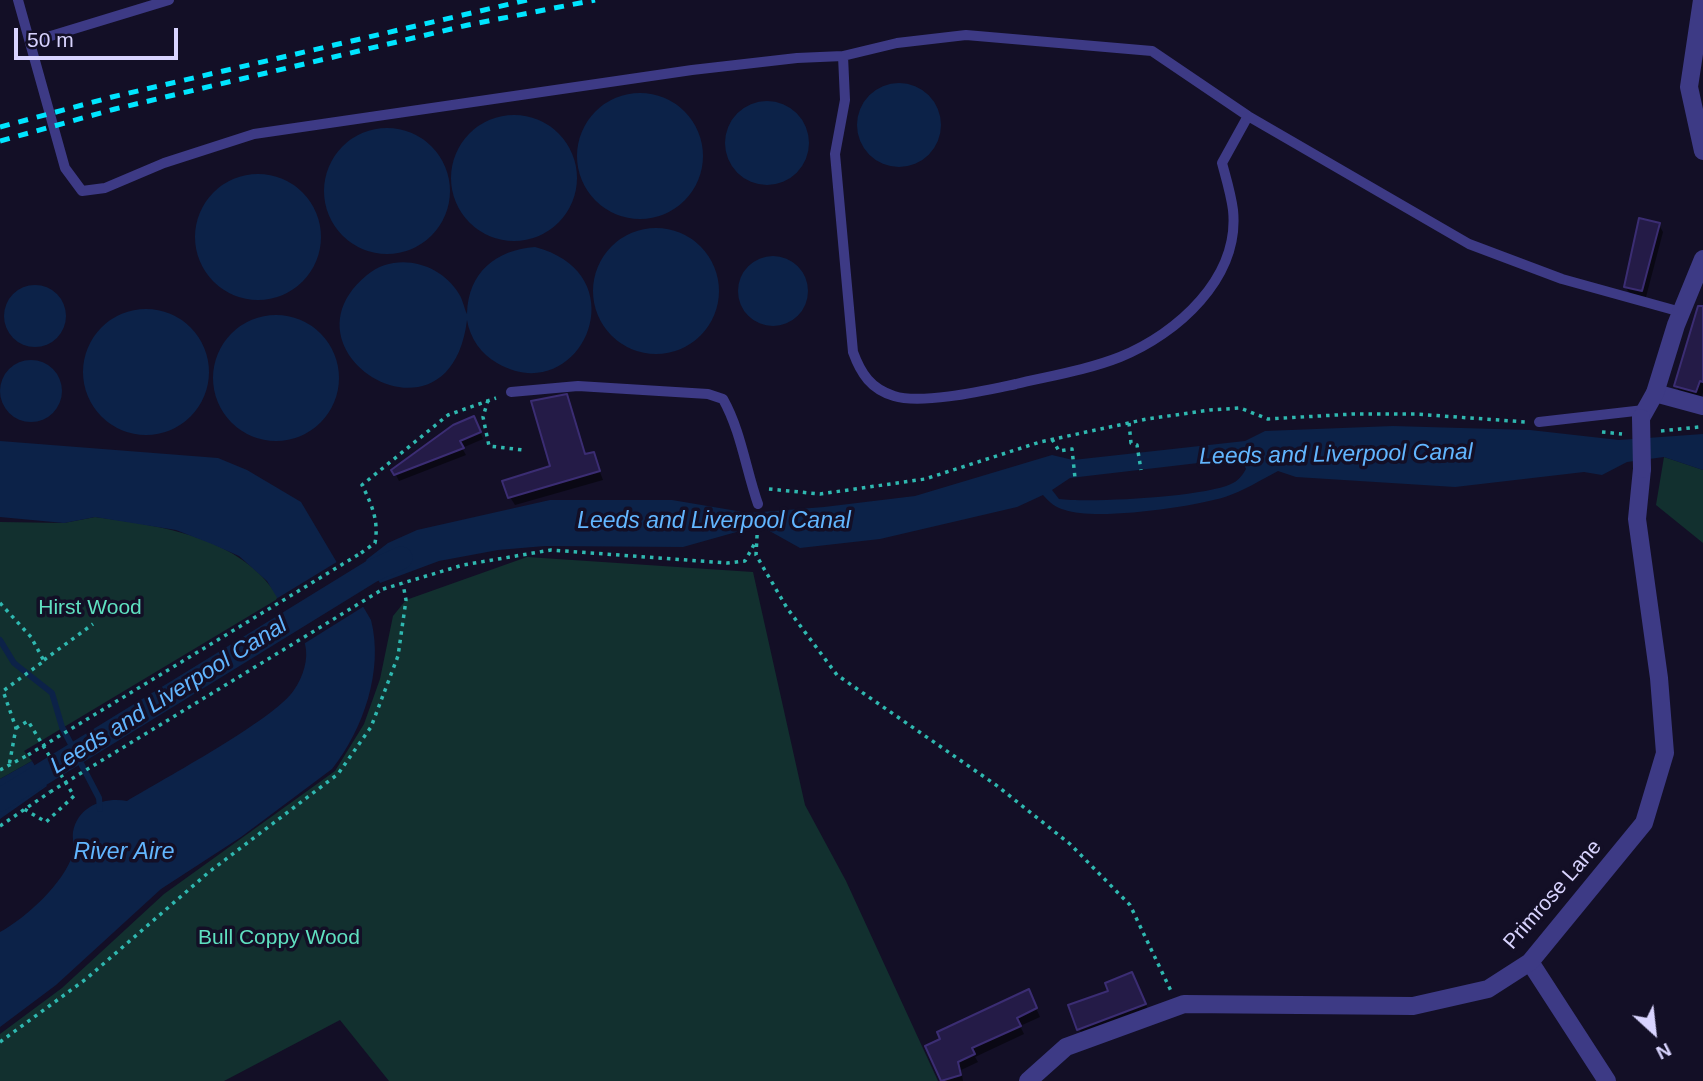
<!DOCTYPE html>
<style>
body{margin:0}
#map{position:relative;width:1703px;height:1081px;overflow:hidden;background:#130f26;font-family:Arial,sans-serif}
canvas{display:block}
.north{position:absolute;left:1619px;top:997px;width:70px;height:70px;-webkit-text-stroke:5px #130f26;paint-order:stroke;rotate:153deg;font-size:19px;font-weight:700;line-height:28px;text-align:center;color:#d9d4ff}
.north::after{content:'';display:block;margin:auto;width:24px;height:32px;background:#d9d4ff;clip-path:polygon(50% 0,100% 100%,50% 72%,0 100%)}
.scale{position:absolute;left:14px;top:28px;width:164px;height:32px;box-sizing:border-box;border:4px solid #d9d4ff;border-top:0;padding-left:9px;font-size:21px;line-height:24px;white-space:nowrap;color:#d9d4ff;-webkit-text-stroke:5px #130f26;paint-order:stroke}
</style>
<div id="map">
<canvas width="1703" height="1081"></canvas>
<div class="north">N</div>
<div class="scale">50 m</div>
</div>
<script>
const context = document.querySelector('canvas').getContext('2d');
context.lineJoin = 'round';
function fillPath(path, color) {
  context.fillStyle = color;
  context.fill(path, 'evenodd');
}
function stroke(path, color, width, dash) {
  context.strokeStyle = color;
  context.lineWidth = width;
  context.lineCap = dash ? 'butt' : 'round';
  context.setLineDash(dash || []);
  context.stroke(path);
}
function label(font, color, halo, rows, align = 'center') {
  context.font = font + ' Arial,sans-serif';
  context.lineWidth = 7;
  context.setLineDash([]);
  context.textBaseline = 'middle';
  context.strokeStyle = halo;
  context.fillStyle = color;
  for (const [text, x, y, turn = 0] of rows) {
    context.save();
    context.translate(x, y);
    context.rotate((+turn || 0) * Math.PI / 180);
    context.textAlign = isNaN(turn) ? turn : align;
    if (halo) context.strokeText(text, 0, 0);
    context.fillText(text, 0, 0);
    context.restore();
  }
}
fillPath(new Path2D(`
 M1664,457L1703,470V543L1656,505Z
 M95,517C162,526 240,536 279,598L24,751L32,761L0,779V522L64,523Z
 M527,557L753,572L805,805L846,881L938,1081H389L340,1020L224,1081H0V1034L62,988L164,894L335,771L364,724L380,679L393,616L406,600Z`), '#12302f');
fillPath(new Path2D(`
 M857 125a42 42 0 1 1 84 0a42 42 0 1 1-84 0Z
 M577 156a63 63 0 1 1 126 0a63 63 0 1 1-126 0Z
 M725 143a42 42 0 1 1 84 0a42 42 0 1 1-84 0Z
 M451 178a63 63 0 1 1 126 0a63 63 0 1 1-126 0Z
 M324 191a63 63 0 1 1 126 0a63 63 0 1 1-126 0Z
 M195 237a63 63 0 1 1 126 0a63 63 0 1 1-126 0Z
 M593 291a63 63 0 1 1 126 0a63 63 0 1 1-126 0Z
 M535,247C642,275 579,411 497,363C481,354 470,338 467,320C450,460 273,352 367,275C396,251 441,263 459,294C463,300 464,308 467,314C468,272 496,250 535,247Z
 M738 291a35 35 0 1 1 70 0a35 35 0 1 1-70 0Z
 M4 316a31 31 0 1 1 62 0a31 31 0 1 1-62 0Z
 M83 372a63 63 0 1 1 126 0a63 63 0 1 1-126 0Z
 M213 378a63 63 0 1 1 126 0a63 63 0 1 1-126 0Z
 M0 391a31 31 0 1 1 62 0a31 31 0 1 1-62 0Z
 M1393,426L1530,430L1619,440L1703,434V470L1664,457L1627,462L1602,475L1584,472L1455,487L1296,477L1278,471C1261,480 1243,491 1225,497C1192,507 1096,521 1065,510C1056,508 1049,502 1043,495L1017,507L880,539L800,548L766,529H747L683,547L545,546L498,550L439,561L380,583L366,560L388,543L417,530L550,500H672L749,513L824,507L915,496L1052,455L1073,460L1245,441L1265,431ZM1241,458L1246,469C1242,476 1238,481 1231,484C1203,497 1091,503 1059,499L1052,490L1070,478Z
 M0,441L218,458L247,470L301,502L371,620C384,670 363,730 332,769L241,837L161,889L56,985L0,1027V932C26,918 64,883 73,854C75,847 72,839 73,832C78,806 104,797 127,801C163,779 274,720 294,690C303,677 309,659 305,644L267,581L239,556L212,544L176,530L95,517L64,523L0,517Z
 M32,761L47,786L0,819V779Z`), '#0c2248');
fillPath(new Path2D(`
 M340,560L366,605L302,645L276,599Z`), '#130f26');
fillPath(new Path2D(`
 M1659,225L1663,232L1646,297L1630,294L1625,286Z
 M1703,322V392L1701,399L1681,394L1676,386Z
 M566,396L586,456L593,454L603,480L515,505L510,497L552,467Z
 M477,424L483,439L462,448L466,455L399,481L394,471Z
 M1136,982L1149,1012L1083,1037L1070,1006Z
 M1032,999L1040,1017L1020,1026L1024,1034L975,1057L978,1062L961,1070L963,1081H943L927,1047Z`), '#0007');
stroke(new Path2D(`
 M0,640L14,663L52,693L62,727L99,798L100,809`), '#0c2248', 6);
stroke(new Path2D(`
 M0,800L372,571L401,558`), '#0c2248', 23);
const building = new Path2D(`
 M1639,218L1660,223L1642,291L1624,287Z
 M1698,306H1703V382L1700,381L1696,392L1674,386Z
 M567,394L585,454L594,452L600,471L508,498L502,481L550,466L531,401Z
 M474,416L481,432L460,441L464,448L394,475L391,470L453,425Z
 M1132,972L1146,1004L1077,1030L1068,1005L1108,991L1105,983Z
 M1029,989L1037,1008L1017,1018L1021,1026L972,1048L975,1054L958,1062L961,1075L941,1081L925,1046L940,1039L937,1032Z`);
fillPath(building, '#241b47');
stroke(building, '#3b2d73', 2);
stroke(new Path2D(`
 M488,400L483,417L489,446L523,450
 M1129,423L1131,443L1137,445L1141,470
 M1661,431L1699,427
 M1602,432L1622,434
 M1052,439L1059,451L1072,449L1075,478
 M769,489L820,494L925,479L1040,442L1147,419L1210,410L1240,408L1268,419L1353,414H1415L1526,422
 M758,518L756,555L787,608L837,675L996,785L1070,844L1130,905L1171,991
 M361,553L375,543C379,521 372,505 362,485L448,415L496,398
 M383,589L463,565L551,550L727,563L745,561L756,541
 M0,603L31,637L44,661L3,691L16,728L9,766
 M44,660L93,624
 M16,728L28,721L74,796L46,822L24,809
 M0,770L28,755
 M0,826L50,792
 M0,1042L86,979L209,872L338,774L371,727L398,656L406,600L403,584`), '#2fb8b0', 3.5, [3.5, 5]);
stroke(new Path2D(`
 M18,0L65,168L82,191L105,188L164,163L254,134L692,70L797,58L843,56L897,43L966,35L1152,51L1248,116L1469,244L1562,279L1681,312
 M31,42L169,0
 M843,56L845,100L835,154L853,352C861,374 871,389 894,396C922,405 987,390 1016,384C1050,376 1087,370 1120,357C1177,334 1240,278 1233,210C1231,194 1226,178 1222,163L1248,116
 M511,392L578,386L708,394L723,399C741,431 746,470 758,504
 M1539,422L1644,410`), '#3d3a85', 10);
stroke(new Path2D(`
 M1655,393L1703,406
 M1530,962L1607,1081`), '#3d3a85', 18);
stroke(new Path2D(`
 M1702,0L1689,87L1703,151
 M1641,418L1655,393L1676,325L1703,259
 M1028,1081L1066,1047L1184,1004L1413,1006L1488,989L1530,962L1644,823L1665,753L1659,678L1637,519L1642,469`), '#3d3a85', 18);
stroke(new Path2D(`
 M0,127L112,97L527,0
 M0,141L115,109L468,25L595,0`), '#00e5ff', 5, [10, 9]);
stroke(new Path2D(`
 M28,755L361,553
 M50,792L383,589`), '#2fb8b0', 3.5, [3.5, 5]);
stroke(new Path2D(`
 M1641,418L1642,469`), '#3d3a85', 18);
label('21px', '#5fe0c0', '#130f26', [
 ["Hirst Wood",90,608],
 ["Bull Coppy Wood",279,938]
]);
label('21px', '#d9d4ff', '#130f26', [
 ["Primrose Lane",1553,895,-49]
]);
label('italic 23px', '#62b6ff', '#130f26', [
 ["Leeds and Liverpool Canal",1336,455,-1],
 ["Leeds and Liverpool Canal",714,522],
 ["Leeds and Liverpool Canal",169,696,-32],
 ["River Aire",124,853]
]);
</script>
